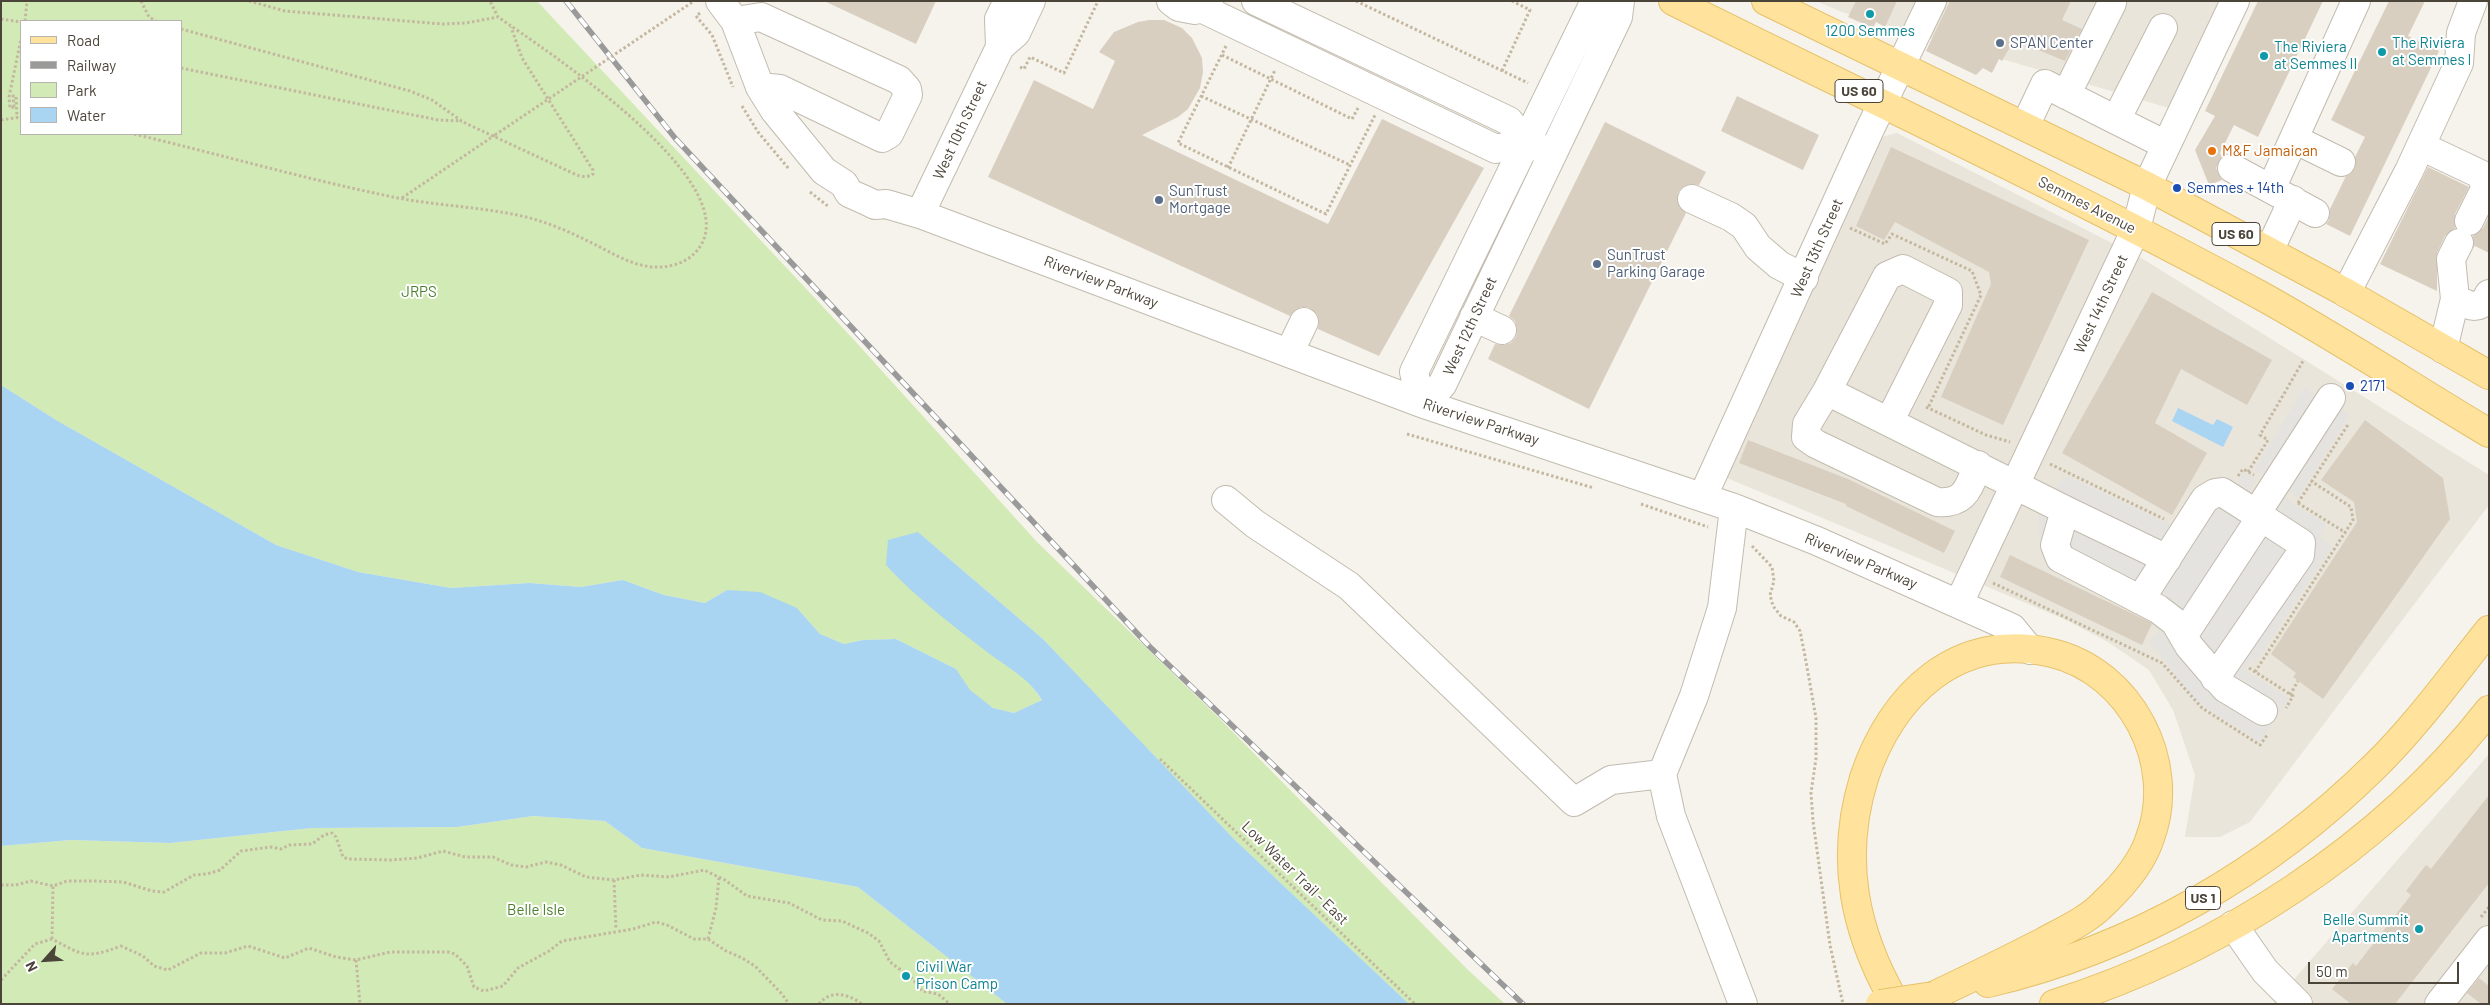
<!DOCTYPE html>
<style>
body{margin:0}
#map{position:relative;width:2490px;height:1005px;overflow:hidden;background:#f6f3ec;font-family:Barlow,sans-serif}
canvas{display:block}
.frame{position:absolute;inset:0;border:2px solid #4b4439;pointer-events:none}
.legend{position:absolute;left:20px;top:20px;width:162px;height:115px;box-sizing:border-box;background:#fff;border:1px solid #b7b4b0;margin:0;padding:6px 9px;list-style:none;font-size:15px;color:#4b4439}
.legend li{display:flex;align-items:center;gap:10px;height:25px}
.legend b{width:25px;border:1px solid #b7b4b0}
.north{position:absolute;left:20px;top:935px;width:50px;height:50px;-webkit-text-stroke:4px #fff;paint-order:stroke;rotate:244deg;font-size:14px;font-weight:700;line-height:20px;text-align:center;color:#4b4439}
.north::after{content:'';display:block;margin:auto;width:18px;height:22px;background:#4b4439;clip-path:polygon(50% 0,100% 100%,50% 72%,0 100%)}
.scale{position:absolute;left:2308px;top:962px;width:151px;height:22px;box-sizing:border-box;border:2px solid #4b4439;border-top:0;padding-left:6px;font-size:15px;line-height:18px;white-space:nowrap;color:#4b4439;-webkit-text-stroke:4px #fff;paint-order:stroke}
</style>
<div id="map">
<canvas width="2490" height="1005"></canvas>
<div class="frame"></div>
<ul class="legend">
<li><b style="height:6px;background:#ffe39c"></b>Road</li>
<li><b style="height:6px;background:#9a9a9a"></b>Railway</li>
<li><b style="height:14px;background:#d2eab5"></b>Park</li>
<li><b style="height:14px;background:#a9d4f2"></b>Water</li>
</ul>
<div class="north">N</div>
<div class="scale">50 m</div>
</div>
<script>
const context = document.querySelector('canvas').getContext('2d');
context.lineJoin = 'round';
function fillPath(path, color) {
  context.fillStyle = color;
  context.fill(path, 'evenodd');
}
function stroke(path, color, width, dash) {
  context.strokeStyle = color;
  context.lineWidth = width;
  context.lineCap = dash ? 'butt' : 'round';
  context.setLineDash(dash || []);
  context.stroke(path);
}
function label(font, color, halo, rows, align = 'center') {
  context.font = font + ' Barlow,sans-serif';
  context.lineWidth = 4;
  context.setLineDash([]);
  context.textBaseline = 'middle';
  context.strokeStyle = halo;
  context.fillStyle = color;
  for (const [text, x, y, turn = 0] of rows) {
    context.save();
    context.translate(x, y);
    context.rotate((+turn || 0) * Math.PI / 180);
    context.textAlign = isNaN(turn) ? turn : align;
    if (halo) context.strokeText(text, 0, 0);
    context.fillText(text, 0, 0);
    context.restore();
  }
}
fillPath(new Path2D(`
 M1816,1H2246L2196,116L1842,12Z
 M1897,133L2143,259L2489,475V505L2250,822L2220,837H2185L2195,775L2173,710L2149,670L2108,642L2064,619L1727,478L1722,463L1881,137Z
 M2489,754V1004H2274L2284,991Z`), '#eae5da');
fillPath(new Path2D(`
 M1,1H537L854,340L1037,542L1220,719L1467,969L1505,1004H1409L1234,839L1043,639L918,532L992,655L1025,677L1042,700L1014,713L993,708L969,690L956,669L896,639L863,640L844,644L820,634L797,608L727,590L705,603L664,595L623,580L581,587L529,583L451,588L358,572L276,545L56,420L1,385ZM21,21H181V134H21Z
 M533,816L605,821L642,848L858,887L1007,1004H1V846L71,840L170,843L312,828L457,827Z`), '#d2eab5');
fillPath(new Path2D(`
 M2304,388L2350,415L2298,498L2285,490L2282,496L2326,524L2320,537L2332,547L2256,662L2251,660L2244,669L2289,698L2260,742L2202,705L2190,694L2149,641L2159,631L2145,615L2047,565L2040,547L2038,513L2051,519L2056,488L2064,475L2173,525L2199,487L2213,479H2222L2236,486L2244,472L2256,479L2250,493L2255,496L2266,479L2254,470Z`), '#e5e3e0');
fillPath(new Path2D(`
 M1,385L56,420L276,545L358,572L451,588L529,583L581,587L623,580L664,595L705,603L727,590L760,592L797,608L820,634L844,644L863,640L896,639L956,669L970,690L993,708L1014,713L1042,700C1028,678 1012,670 991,655C955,627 917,599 886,565L888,540L918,532L1043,639L1234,839L1409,1004H1007L858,887L642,848L605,821L533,816L457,827L312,828L170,843L71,840L1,846Z
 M2178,408L2213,425L2217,419L2233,427L2223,447L2172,421Z`), '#a9d4f2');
fillPath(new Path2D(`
 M824,1H936L916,44Z
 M1856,1H1897L1885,27L1876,22L1873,28L1848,17Z
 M1950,1H2071L2062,20L2082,29L2065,61L2014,40L2002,61L1999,59L1992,73L1983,68L1976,75L1926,51Z
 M2258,1H2323L2258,137L2234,125L2220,153L2222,157L2216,168L2222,180L2209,185L2195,150L2215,116L2205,111Z
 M2389,1H2425L2408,36L2439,51L2350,236L2326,224L2329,220L2330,209L2346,176L2355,168V157L2365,137L2331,120Z
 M1149,20H1164L1182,28L1192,38L1202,58L1203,72L1200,88L1188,109L1178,117L1142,135L1328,224L1382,119L1484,168L1379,356L1318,329L1319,320L1317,314L1310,308L1302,307L1296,309L1290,316L988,177L1034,80L1093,109L1115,61L1099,52L1114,32L1138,22Z
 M1737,96L1819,135L1803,170L1721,131Z
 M1605,122L1706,172L1699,185L1690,184L1683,187L1678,192L1677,201L1680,208L1686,213L1589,409L1488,359L1495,344L1504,345L1511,343L1516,337L1517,328L1515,321L1509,316Z
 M1891,147L2089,240L2003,425L1941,397L1991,284L1989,272L1895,222L1884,240L1856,226Z
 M2428,167L2469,187L2455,214V228L2445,236L2437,253V291L2380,264Z
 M2489,216V253L2475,246L2473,248V236L2483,228Z
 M2152,292L2272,360L2247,405L2181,369L2155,423L2207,453L2172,515L2062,453Z
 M2365,420L2443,478L2450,519L2323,699L2293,677L2296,673L2271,654L2357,522L2354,502L2321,480Z
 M1748,440L1848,479L1955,531L1944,553L1846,506V504L1739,463Z
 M2010,555L2150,622L2152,624L2142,645L2000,577Z
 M2489,795V883L2395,1004H2351L2332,989L2353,963L2356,966L2411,895L2406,891L2426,865L2431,869Z
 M2479,978L2489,986V1004H2481L2467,993Z`), '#d8cfc1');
const minor = new Path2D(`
 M720,1L735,21L760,87L775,111L824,171L844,184L849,193L867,201L875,205L886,204L920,214L1421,403L1734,508L1817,541L2012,628L2030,650
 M1171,1L1179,7L1195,10L1209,1
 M1256,1L1509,121L1525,142L1540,148
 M1597,1L1593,5L1414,372L1421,403L1442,385L1618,17L1620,1
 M1201,8L1496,149L1525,142
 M735,21L761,17L899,80L907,89L908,95L889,134L882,138L780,89L760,87
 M1000,47L999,19L1008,1
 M2066,95L2112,3
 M2116,120L2166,145
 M2025,126L2045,84L2116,120L2163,28
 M2294,139L2341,162
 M2421,146L2480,174L2486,187L2469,221
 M2232,168L2315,213
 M2271,189L2356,1
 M1692,199L1731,217L1744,226L1758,247L1779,265L1804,278
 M920,214L1000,47L1016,33L1031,1
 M2269,251L2293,200
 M2346,293L2409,171L2459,63L2461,33L2473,1
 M2455,299L2451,259L2459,243
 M1474,317L1502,330
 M2443,349L2455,299C2470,306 2480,312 2489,294
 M1289,353L1304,322
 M1827,391L1807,424L1806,437L1816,444L1937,502C1966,504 1968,488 1978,465
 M1889,422L1948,305V292L1903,269L1887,276L1827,391L2065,510L2055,545L2060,558L2158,609L2175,622L2189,646L2225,688L2263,711
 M1703,496L1870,129L1932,1
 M1226,500L1255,524L1349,586L1574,802L1611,780L1662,774
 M1734,508L1722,608L1694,696L1662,774L1671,816L1743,1004
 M2065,510L2167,559
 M2256,514L2331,398
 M2140,600L2205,499L2215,493L2222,492L2261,517
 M1959,603L2136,229L2147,186L2235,1
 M2183,636L2261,517L2301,543L2300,555L2215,678
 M2233,925L2265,971L2298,1004
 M2439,1004L2489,940`);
const major = new Path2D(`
 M1673,1C1868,98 2066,190 2258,294C2336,337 2412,387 2489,433
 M1766,1L2147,186L2343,291L2489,375
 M1988,983C2134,949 2269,871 2375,766C2417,725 2452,676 2489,630
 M1896,1004C1854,932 1839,859 1864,778C1891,695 1958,630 2052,653C2131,672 2178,763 2150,838C2142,863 2123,885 2104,903C2088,920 2065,930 2045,941C2008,960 1971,978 1933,996
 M2054,1004C2219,952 2382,847 2489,710`);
stroke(minor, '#c2bbae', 30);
stroke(major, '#e6c16a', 30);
stroke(new Path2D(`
 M141,1L149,17L156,21
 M249,1L285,11L442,24L466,23L498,17
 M1356,1L1528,83
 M700,13L696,16L712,35L733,87
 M1,19L21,22
 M25,21L27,1
 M181,29L410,91L432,100L463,122L566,170C575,174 584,180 593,174V170L522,58L511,27
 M1226,46L1178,143L1326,214L1375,115
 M1222,55L1352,119L1358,108
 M1020,67L1024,69L1030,57L1064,73L1098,1
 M181,68L438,120L462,121
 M1502,71L1530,10L1512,1
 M1201,96L1350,165
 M742,106L758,132L789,169
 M14,107L10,108L9,97L21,39
 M14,107L13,96H16L17,118
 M1,120L21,117
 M134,134C222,155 309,180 398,198C440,206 484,207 526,217C550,223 572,233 594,244C614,254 636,268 659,267C676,267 693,259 701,245C741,178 544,49 498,17L490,1
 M1228,168L1275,70
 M810,192L829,207
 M402,198L495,135
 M1850,228L1885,244L1892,234L1972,271L1981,295L1928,408
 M1926,407L1986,435L2010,442
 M1407,434L1594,488
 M2050,464L2164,519
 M2248,472L2268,440L2260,435L2303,361
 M2238,476L2243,469L2254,475
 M2298,503L2349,423
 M2298,503L2346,533
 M1641,504L1708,527
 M1752,546L1772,567L1774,581L1770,595L1773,606L1781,616L1794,622L1800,631L1805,656L1816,718V758L1811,793L1813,821L1830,945L1843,1004
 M1993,583L2162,663L2202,708L2260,745L2268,734
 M2249,668L2293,696L2286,708
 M2255,672L2353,520L2351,507L2311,481
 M2290,695L2298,681
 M1160,759L1415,1004
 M614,880L616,930
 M1,885H16L31,881L53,886L67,881H93L123,882L152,891L164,892L194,875L207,874L220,870L241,851L271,847L281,849L289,845L312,844L324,835L332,833L336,837L343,857L348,859L392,860L417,858L443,851L465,857H493L511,865L526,867L546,862L561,865L586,877L614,880L641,875L669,877L704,870L725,880L747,896L789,903L822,920L842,921L868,933L879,941L890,962L913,979L922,991L938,994L950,1004
 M2481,917L2489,907
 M52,939L53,886
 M708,939L716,908L719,878
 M356,960L360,1004
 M1,980L35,944L52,939C84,956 86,959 121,946L143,956L154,966L168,970L201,953H225L248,946L285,958L309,948L336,957L356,960L390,952H448L455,954L467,966L474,987L484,991L503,986L518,968L549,951L562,941L633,929L656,922L667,925L694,939H708L726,951L742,958L755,966L782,994L789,1004
 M819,1004C831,989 848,994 862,1004`), '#c4b79f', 3, [2.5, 2.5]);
stroke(minor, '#fff', 28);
stroke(major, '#ffe39c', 28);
const rail = new Path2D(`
 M566,1L675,138L1149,646L1523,1004`);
stroke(rail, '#9a9a9a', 5.5);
stroke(rail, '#fff', 4, [11]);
const majorBridge = new Path2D(`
 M1880,1004L1933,996`);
stroke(majorBridge, '#e6c16a', 30, []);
stroke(new Path2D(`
 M495,135L694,1`), '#c4b79f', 3, [2.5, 2.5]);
stroke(majorBridge, '#ffe39c', 28);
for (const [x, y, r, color] of [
 [1870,14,5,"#0f9aa8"],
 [2000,43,5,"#5c6f8a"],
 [2382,52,5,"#0f9aa8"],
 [2264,56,5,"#0f9aa8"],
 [2212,151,5,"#e8710a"],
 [2177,188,5,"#1a4fb4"],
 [1159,200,5,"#5c6f8a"],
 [1597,264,5,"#5c6f8a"],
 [2350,386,5,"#1a4fb4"],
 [2419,929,5,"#0f9aa8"],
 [906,976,5,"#0f9aa8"]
]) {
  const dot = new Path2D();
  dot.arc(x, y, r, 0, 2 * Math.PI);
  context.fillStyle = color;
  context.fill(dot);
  stroke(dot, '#fff', 2);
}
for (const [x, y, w] of [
 [1859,91,48],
 [2236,234,48],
 [2203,898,35]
]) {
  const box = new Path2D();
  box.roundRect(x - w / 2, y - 11.5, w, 23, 4);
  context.fillStyle = '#fff';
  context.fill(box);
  stroke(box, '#4b4439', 1);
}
label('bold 14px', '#4b4439', null, [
 ["US 60",1859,91],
 ["US 60",2236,234],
 ["US 1",2203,898]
]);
label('15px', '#0d838f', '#fff', [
 ["1200 Semmes",1870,31,"center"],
 ["The Riviera",2392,43],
 ["at Semmes I",2392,60],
 ["The Riviera",2274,47],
 ["at Semmes II",2274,64],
 ["Belle Summit",2409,920,"right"],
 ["Apartments",2409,937,"right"],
 ["Civil War",916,967],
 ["Prison Camp",916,984]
], 'left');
label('15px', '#4e5e75', '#fff', [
 ["SPAN Center",2010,43],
 ["SunTrust",1169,191],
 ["Mortgage",1169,208],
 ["SunTrust",1607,255],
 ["Parking Garage",1607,272]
], 'left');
label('15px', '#4b4439', '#fff', [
 ["West 10th Street",960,130,-65],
 ["Semmes Avenue",2087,205,27],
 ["West 13th Street",1817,248,-66],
 ["Riverview Parkway",1101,282,21],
 ["West 14th Street",2101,304,-65],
 ["West 12th Street",1470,326,-65],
 ["Riverview Parkway",1481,422,18],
 ["Riverview Parkway",1861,561,23],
 ["Low Water Trail - East",1295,873,44]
]);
label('15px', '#c56008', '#fff', [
 ["M&F Jamaican",2222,151]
], 'left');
label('15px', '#164399', '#fff', [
 ["Semmes + 14th",2187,188],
 ["2171",2360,386]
], 'left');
label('15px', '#4a7f2a', '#fff', [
 ["JRPS",419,292],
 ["Belle Isle",536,910]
]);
</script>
